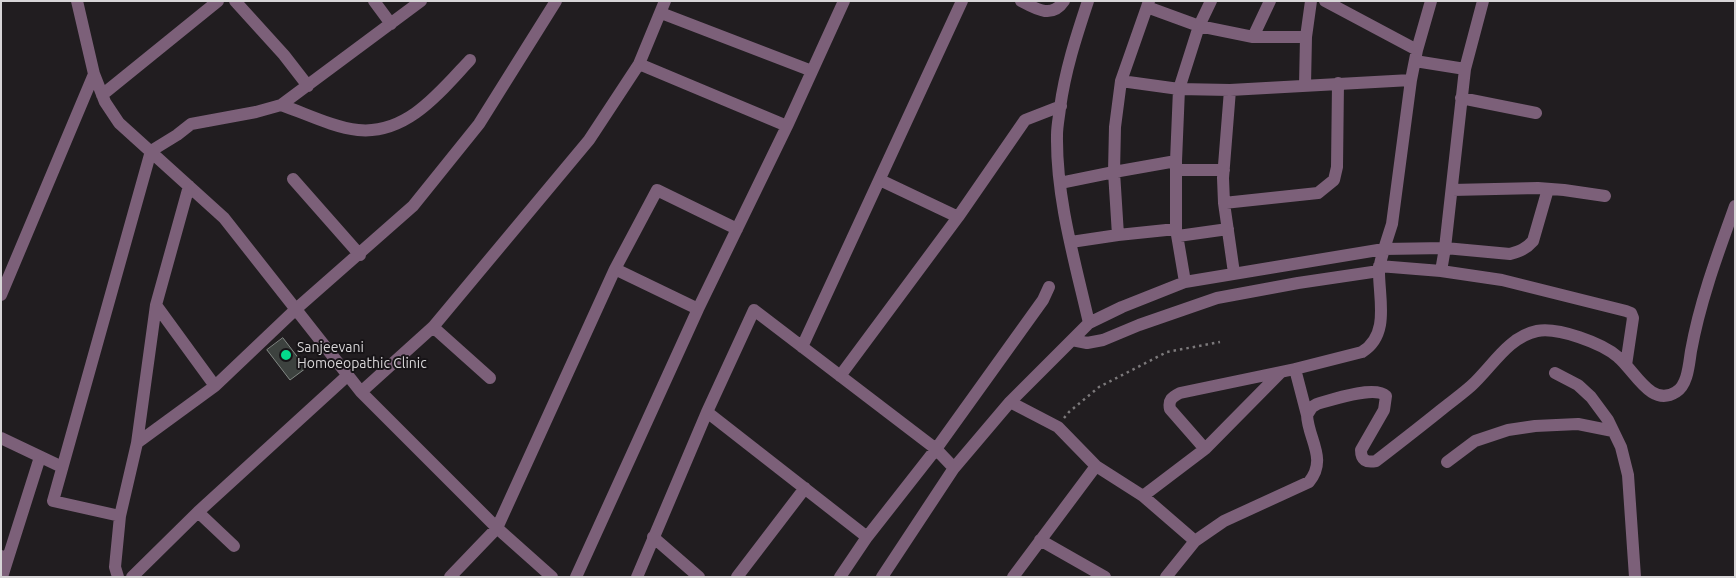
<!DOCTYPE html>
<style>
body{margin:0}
#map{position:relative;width:1736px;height:578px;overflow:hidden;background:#211d20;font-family:Ubuntu,sans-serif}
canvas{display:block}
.frame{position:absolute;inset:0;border:2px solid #d7d5d7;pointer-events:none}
</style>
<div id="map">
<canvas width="1736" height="578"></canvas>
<div class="frame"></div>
</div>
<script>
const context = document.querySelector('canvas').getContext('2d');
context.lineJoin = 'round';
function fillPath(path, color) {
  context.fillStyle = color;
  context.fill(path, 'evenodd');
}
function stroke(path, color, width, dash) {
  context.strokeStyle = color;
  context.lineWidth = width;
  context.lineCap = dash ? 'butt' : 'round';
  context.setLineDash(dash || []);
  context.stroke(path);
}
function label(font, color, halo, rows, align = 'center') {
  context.font = font + ' Ubuntu,sans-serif';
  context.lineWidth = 4;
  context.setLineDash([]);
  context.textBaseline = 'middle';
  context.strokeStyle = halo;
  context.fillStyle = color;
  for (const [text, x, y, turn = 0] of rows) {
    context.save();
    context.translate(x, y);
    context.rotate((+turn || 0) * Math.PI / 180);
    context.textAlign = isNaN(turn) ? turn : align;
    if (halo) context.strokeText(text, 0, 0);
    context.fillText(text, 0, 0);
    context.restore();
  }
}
const building = new Path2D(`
 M283,338L306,368L290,380L267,350Z`);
fillPath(building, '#3d423f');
stroke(building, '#828884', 1);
stroke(new Path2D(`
 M1064,418L1069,412L1099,387L1167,352L1220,342`), '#7c797b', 2.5, [2.5, 4]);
stroke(new Path2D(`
 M77,1L94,74L105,102L119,123L224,218L361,392L497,528L552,577
 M235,1L284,55L308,86
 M374,1L391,24
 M1021,1C1036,9 1052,19 1064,1
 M1088,1C1076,37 1065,71 1060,108C1059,117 1057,126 1057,135C1056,198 1075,262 1089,323
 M1149,1L1147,7L1199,26L1253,37H1306
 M1325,1L1417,50
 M661,13L812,71
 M1253,37L1270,1
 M1415,61L1465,69
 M639,64L787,126
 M1121,81L1179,89L1230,90
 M1305,85L1306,37L1311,1
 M102,95L218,1
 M1461,98L1536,113
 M281,105C305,113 332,127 358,130C407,135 440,92 470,60
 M1176,170H1224
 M293,179L360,255
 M880,180L958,217
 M1060,183L1114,172L1176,161
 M1452,190L1538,188L1564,190L1605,196
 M1224,203L1318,193L1334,180L1337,167L1338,83
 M1118,235L1114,172L1115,127L1121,81L1147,7
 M1178,236L1228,229
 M1071,242L1118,235L1176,229
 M1379,266L1441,271L1502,280L1626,311L1631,313L1633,318L1626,365
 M615,269L698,309
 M1441,271L1445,248L1465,69L1483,1
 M1234,273L1224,203L1223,178L1230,90L1411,80
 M1185,282L1176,229V161L1179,89L1199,26L1211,1
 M1,295L94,74
 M156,305L215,386
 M433,327L490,378
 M1072,340L1087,343L1103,340L1139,325L1217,298L1298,283L1379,271
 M802,347L962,1
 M1295,369L1307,415
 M1555,373L1578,385L1591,397L1608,420L1621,447L1628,475L1635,577
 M840,376L958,217L1025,120L1061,106
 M361,392L433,327L589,140L639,64L665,1
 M1010,402L1058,427L1096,466L1143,496L1195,541
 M707,412L867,537
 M1,438L62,467
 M137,443L215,386L296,309L413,206L479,124L556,1
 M1205,449L1170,409C1168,400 1172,397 1180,393L1295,369L1362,352C1390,335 1379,299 1379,272C1379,264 1382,257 1384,249L1445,248L1510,254C1520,251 1526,249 1533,241L1548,189
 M1447,462L1475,441L1508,430L1535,426L1578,424L1613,431
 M1143,496L1205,449L1281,372
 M198,512L234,546
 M120,516L53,501L151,151L177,135L191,124L256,112L281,105L421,1
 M653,537L699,577
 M1040,540L1105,577
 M1,556L8,558L2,577
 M8,558L40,457
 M118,577L115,567L120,516L137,443L156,305L189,186
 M132,577L198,512L347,376
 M450,577L497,528L615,269L657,190L737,229
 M576,577L698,309L787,126L844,1
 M637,577L707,412L754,310L936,449L954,468
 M737,577L805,488
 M840,577L867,537L936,449L1043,300L1049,287
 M882,577L954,468L1010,402L1089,323L1122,307L1185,282L1384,249L1392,224L1411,80L1417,50L1431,1
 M1013,577L1096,466
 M1166,577L1195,541L1224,521L1309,482C1328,459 1308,439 1307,415L1312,407L1317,404C1331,400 1375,385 1386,396L1384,410L1361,450C1361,460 1366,463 1376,461C1398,444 1420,427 1441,410C1451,402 1462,394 1471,386C1492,367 1508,337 1537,331C1558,327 1602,343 1618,357C1635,371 1651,408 1676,392C1688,385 1689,363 1691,351C1700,301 1718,253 1735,206`), '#7c6079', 12);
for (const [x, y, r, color] of [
 [286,355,6,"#04d98b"]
]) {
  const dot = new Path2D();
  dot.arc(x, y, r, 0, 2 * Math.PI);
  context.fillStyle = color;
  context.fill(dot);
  stroke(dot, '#171417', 2);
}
label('14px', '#d7d5d7', '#171417', [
 ["Sanjeevani",297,347],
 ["Homoeopathic Clinic",297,363]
], 'left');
</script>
